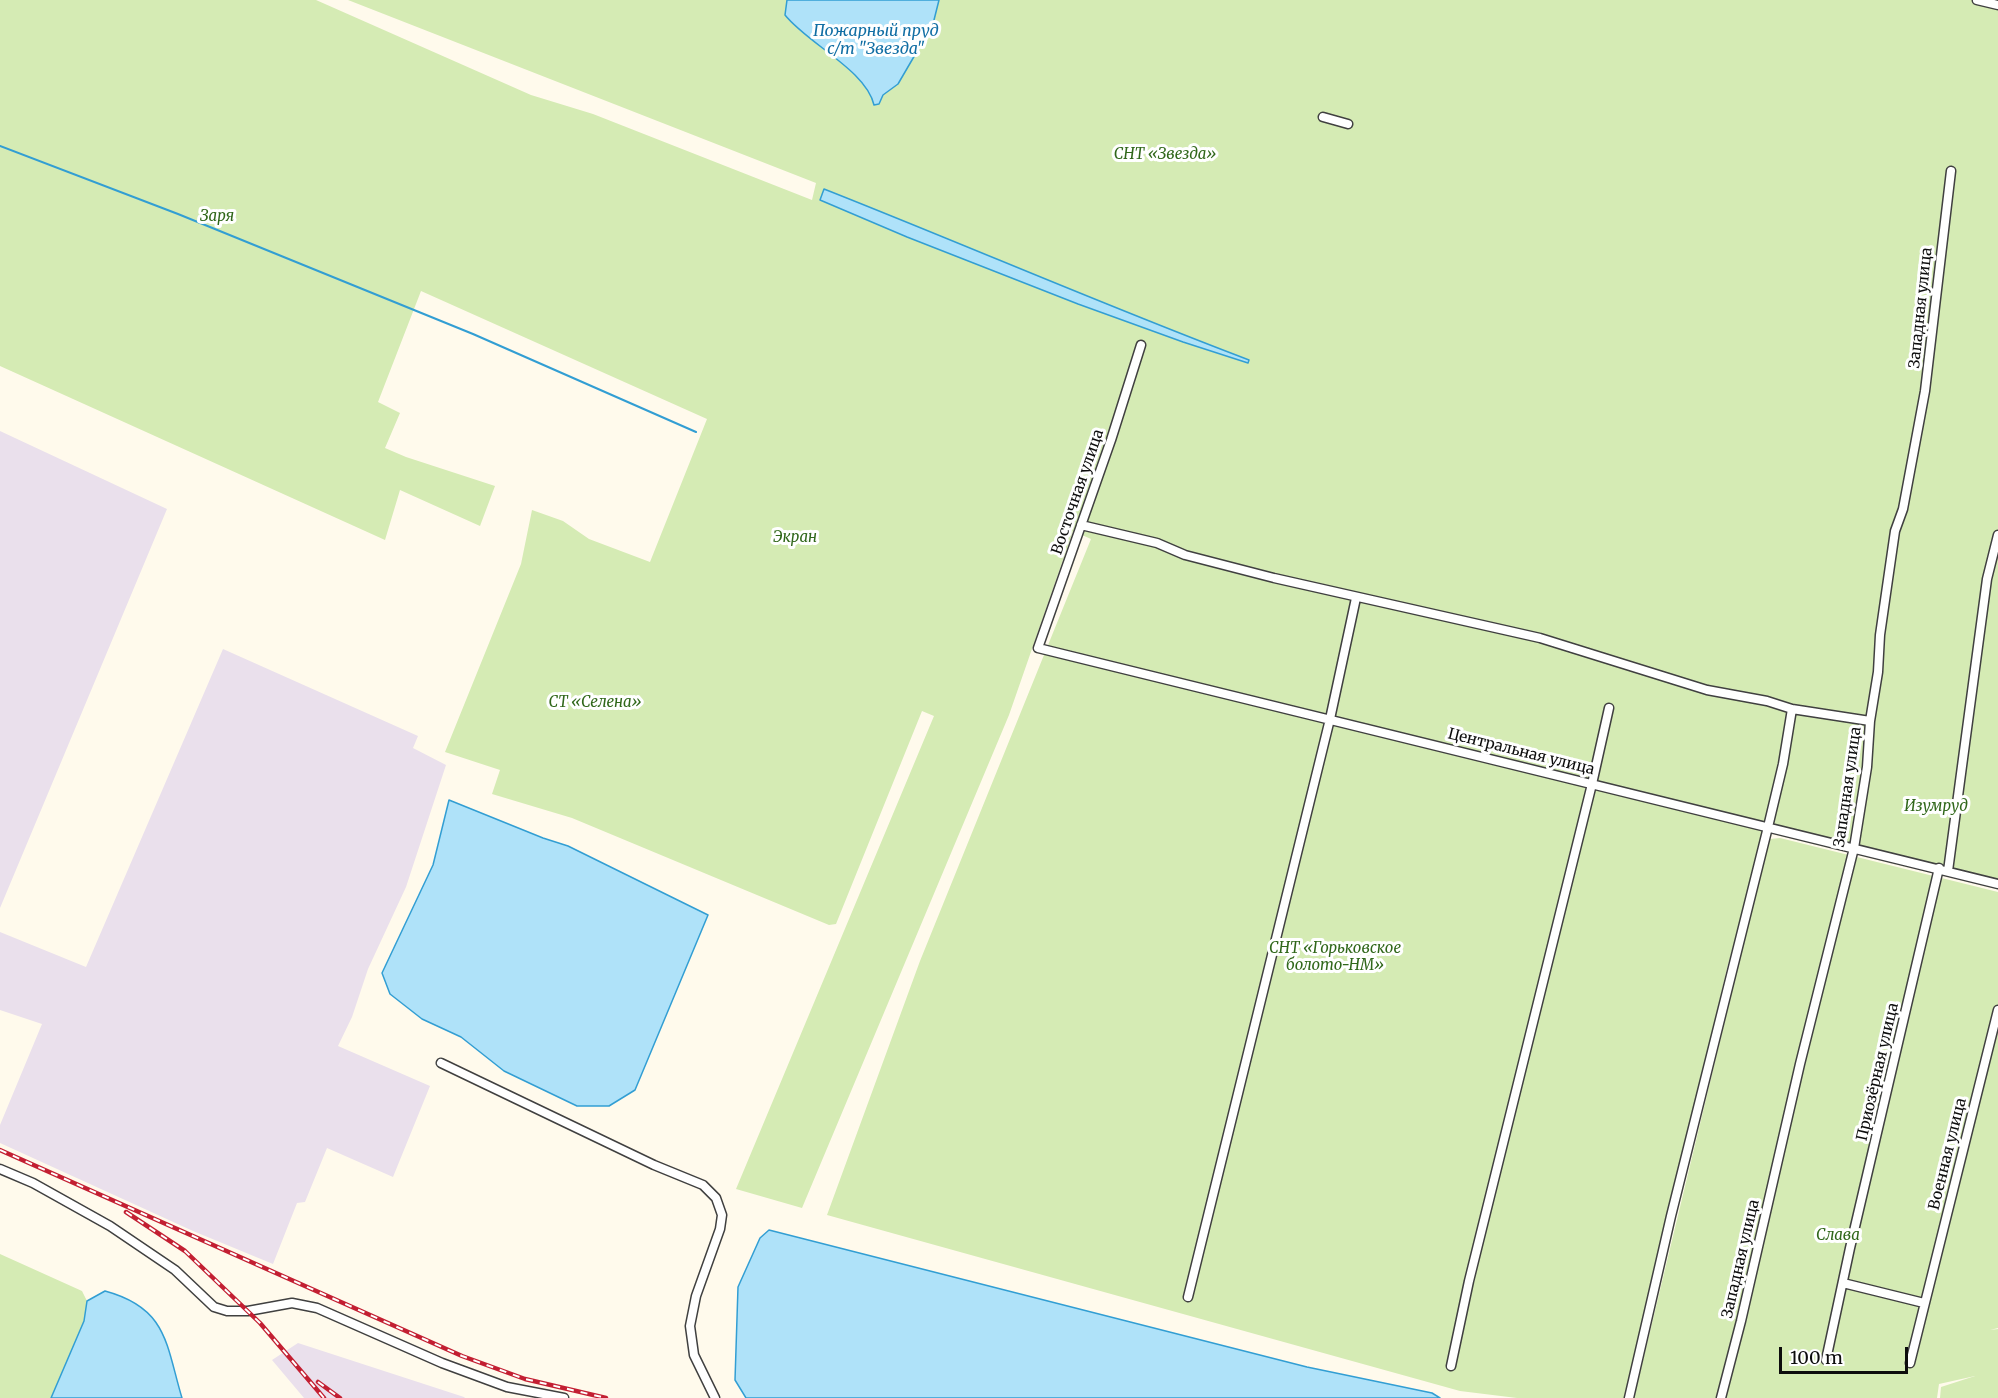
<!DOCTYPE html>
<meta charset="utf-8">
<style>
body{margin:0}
#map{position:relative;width:1998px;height:1398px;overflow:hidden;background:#fffaec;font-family:Merriweather,serif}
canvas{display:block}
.scale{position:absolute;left:1779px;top:1347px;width:129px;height:27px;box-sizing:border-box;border:3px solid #0d0d0d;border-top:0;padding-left:8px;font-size:18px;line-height:21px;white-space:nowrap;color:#0d0d0d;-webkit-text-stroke:4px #fff;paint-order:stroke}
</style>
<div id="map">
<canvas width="1998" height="1398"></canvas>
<div class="scale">100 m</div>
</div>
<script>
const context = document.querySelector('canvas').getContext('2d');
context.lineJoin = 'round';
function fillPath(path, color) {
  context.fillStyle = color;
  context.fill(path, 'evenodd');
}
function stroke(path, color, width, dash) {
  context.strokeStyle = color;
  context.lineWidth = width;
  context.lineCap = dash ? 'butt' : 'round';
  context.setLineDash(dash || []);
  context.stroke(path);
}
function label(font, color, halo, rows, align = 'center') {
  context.font = font + ' Merriweather,serif';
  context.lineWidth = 6;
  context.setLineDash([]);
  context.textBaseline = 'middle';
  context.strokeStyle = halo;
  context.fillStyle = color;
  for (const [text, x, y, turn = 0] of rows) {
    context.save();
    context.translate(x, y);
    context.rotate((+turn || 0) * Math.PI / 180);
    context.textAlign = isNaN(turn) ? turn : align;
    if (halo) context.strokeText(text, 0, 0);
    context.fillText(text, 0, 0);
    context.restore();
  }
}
fillPath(new Path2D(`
 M0,431L167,509L0,908Z
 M223,649L418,736L413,748L446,765L406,887L368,969L352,1017L338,1046L430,1086L393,1177L327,1148L305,1202L297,1203L273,1264L193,1231L0,1143V1125L42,1024L0,1010V932L86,967Z
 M298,1343L464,1397L465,1398H304L272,1360Z`), '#eae0ec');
fillPath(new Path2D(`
 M0,0H316L531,95L593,114L812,200L816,183L348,0H1998V881L1768,824L1727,968L1627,1398H1517L1460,1391L827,1215L920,961L1091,539L1073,531L1009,715L802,1208L736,1189L934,716L922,711L836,924L829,925L572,818L492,794L500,770L445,752L521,564L532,510L563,521L589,539L650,562L707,419L421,291L378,402L400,413L385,448L406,457L495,486L480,526L400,490L385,540L0,366Z
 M1780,838L1998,892V1328L1990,1330L1998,1329V1398H1940L1941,1387L1975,1376L1939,1384L1937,1398H1634L1767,846L1770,839Z
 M0,1254L82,1291L87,1301L84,1321L51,1398H0Z`), '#d5ebb4');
const water = new Path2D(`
 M787,0H939L933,24L898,84L883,95L879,104L874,105C866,70 808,44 785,15Z
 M824,189C966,245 1106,306 1249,360L1248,363L1183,342L1078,304L907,237L820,200Z
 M449,800L543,838L568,846L708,915L635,1090L609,1106H577L504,1071L461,1037L422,1019L390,994L382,973L433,865Z
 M769,1230L1307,1367L1432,1393L1440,1398H746L735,1380L738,1287L760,1238Z
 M105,1291C168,1308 166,1345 182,1398H51L84,1321L87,1301Z`);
fillPath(water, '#afe2f9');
stroke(water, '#329ed3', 1.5);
stroke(new Path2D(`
 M0,146L178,214L473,334L696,432`), '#329ed3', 2);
const minor = new Path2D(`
 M1977,0L1998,5
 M1323,117L1348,124
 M1141,345L1111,440L1038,648L1998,884
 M1081,525L1157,543L1185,555L1274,578L1540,638L1707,690L1767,701L1792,709L1870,721
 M1948,871L1987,579L1998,535
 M441,1063L654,1165L703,1185L716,1198L722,1215L720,1229L696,1296L690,1326L694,1355L715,1398
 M0,1169L33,1183L110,1226L175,1270L214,1307L227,1311H248L292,1303L317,1308L442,1363L507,1387L564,1398
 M1843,1283L1924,1303
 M1188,1297L1330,719L1356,598
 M1826,1360L1850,1248L1939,868
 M1910,1363L1998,1010
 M1451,1366L1469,1281L1592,784L1609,708
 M1629,1398L1671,1216L1768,827L1783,764L1792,709
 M1721,1398L1741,1321L1800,1064L1854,848L1867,767L1870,721L1878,672L1880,635L1895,531L1903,509L1925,391L1951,171`);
stroke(minor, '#404040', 11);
stroke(minor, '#fff', 8);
const rail = new Path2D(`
 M0,1150L462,1356L525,1379L606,1398
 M126,1212L185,1251L260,1323L324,1398
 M318,1382L340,1398`);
stroke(rail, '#c31f32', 4.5);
stroke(rail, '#fff', 2, [7]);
label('italic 15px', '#30671a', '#fff', [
 ["СНТ «Звезда»",1165,155],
 ["Заря",217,217],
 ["Экран",795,538],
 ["СТ «Селена»",595,703],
 ["Изумруд",1936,807],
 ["СНТ «Горьковское",1335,949],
 ["болото-НМ»",1335,966],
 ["Слава",1838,1236]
]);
label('15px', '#0d0d0d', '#fff', [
 ["Западная улица",1921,308,-84],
 ["Восточная улица",1078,492,-71],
 ["Центральная улица",1521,752,14],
 ["Западная улица",1848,787,-82],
 ["Приозёрная улица",1878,1072,-77],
 ["Военная улица",1948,1154,-76],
 ["Западная улица",1741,1259,-77]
]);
label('italic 16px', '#116ea4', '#fff', [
 ["Пожарный пруд",876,31],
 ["с/т \"Звезда\"",876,49]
]);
</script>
